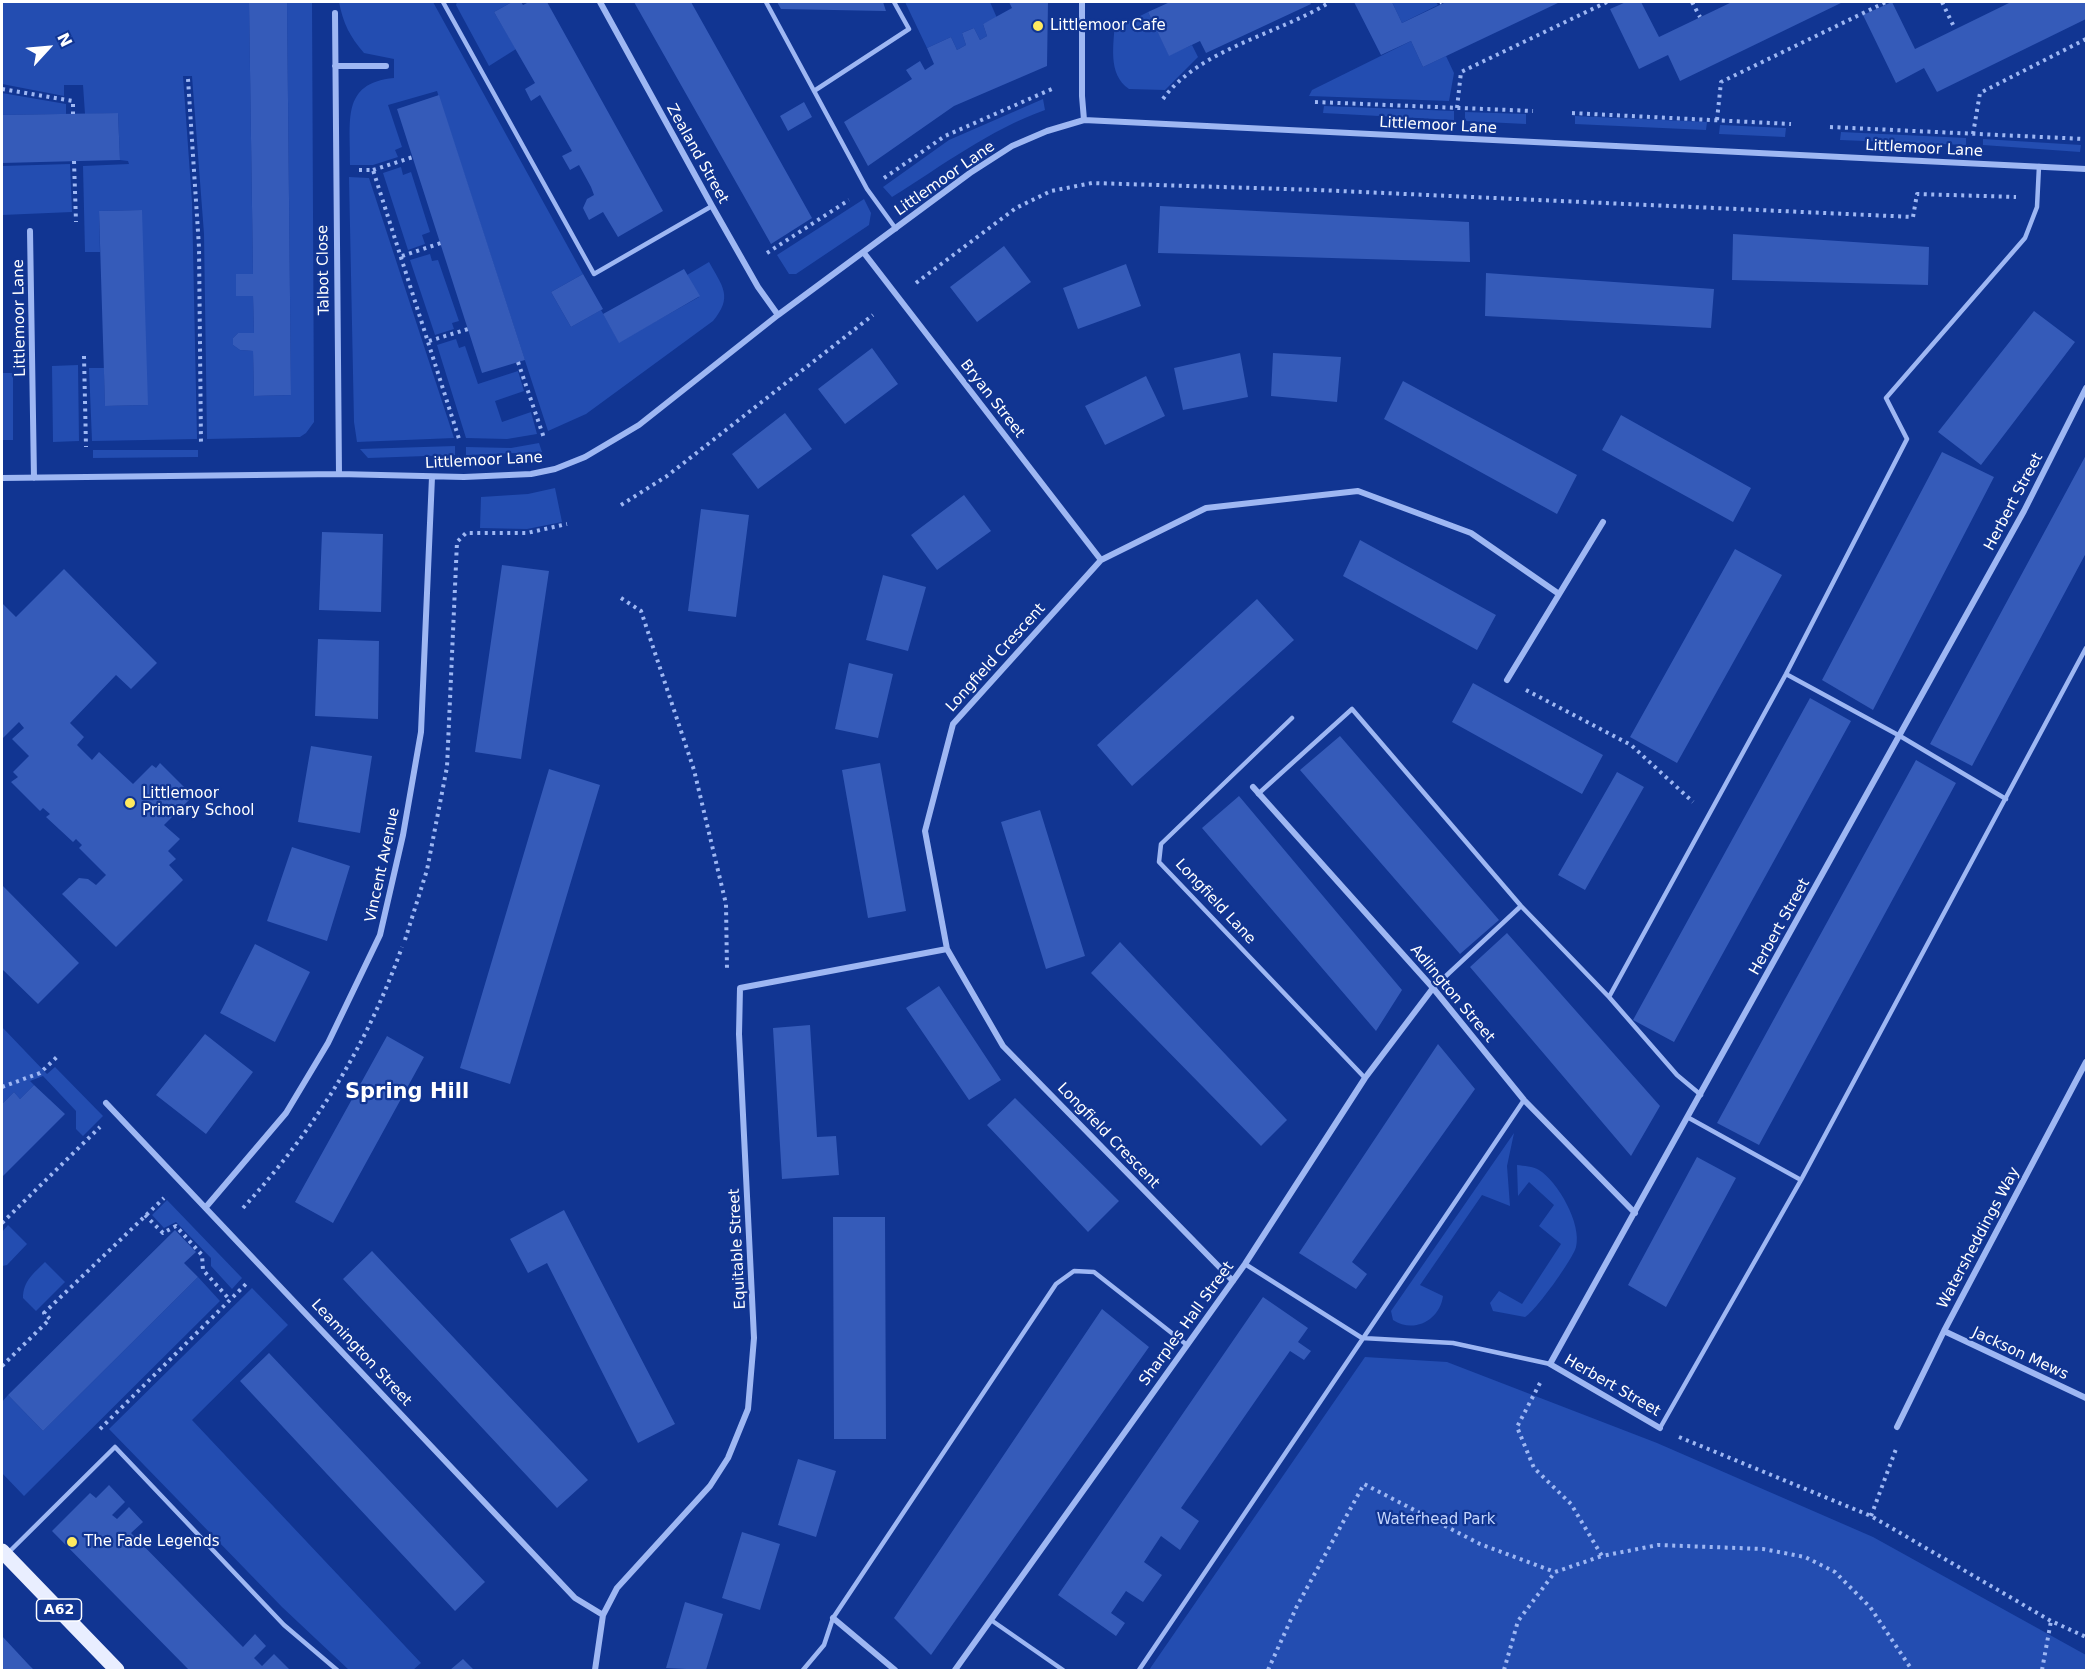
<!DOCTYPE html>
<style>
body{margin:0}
#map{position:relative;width:2088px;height:1672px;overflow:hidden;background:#113592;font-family:"DejaVu Sans",sans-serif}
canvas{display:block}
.frame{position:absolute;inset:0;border:3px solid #fff;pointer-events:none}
.north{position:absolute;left:18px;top:18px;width:60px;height:60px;-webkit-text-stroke:4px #113592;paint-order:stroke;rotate:64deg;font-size:16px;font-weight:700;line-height:24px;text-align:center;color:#fff}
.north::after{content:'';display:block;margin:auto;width:21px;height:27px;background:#fff;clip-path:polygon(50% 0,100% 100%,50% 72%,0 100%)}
</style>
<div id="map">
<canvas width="2088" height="1672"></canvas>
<div class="frame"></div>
<div class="north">N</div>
</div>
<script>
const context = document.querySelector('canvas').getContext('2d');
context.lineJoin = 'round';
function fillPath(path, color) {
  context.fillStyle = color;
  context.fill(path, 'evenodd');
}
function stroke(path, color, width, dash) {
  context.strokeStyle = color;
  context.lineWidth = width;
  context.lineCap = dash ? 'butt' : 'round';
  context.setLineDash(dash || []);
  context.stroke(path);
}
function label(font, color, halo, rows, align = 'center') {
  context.font = font + ' "DejaVu Sans",sans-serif';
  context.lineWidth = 4.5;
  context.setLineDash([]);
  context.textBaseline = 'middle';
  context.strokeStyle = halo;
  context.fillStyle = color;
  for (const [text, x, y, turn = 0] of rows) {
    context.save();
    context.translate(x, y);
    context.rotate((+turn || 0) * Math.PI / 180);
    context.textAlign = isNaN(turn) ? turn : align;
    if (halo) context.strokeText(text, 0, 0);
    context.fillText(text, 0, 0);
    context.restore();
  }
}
fillPath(new Path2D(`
 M2,2H249L253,274L236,275V295L253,296L254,333H238L233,338V345L240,350L253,351L254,396L291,395L287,2H312L314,422L306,433L300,437L207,439L204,234L192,76H183L192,202L197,439L92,441L89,368H104L105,406L147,405L141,210L99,211L100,252H85L83,166L129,164L128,161L120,160L118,113L85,114L83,85H64V96L2,84Z
 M339,2H433L583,274L551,292L571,327L601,310L619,342L699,297L687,275L709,262C723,287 733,297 713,321L586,414L548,431L437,91L388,105L402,147L395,150L398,157L373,165H350C351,122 340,83 394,78V59L364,53C350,37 343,23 339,2Z
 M457,2H512L494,12L516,49L489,66L456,5Z
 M905,2H990L997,18L983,24L987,36L980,40L974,28L962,33L966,45L957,50L951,37L927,48Z
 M1392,2H1436L1438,5L1402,23Z
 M1148,12L1169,55L1192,45L1198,57L1165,90L1129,89C1107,74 1114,44 1115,20L1130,21Z
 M1411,41L1423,67L1446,56L1454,73L1449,101L1309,96L1312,90Z
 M2,93L66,104V114L2,115Z
 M1043,99L1045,110C989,130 942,166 892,197L883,187L949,140Z
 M1324,106L1454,111V120L1323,113Z
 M1465,112L1526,114V124L1465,121Z
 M1575,116L1707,122L1706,130L1575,124Z
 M1720,125L1786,128L1785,137L1719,134Z
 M1841,132L1966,138V145L1840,140Z
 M1983,139L2081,145L2080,152L1983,145Z
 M70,164L72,212L2,215V166Z
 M401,167L403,175L411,172L430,232L422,235L425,244L408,250L383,173Z
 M349,177L369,178L454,438L357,442L354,422Z
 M864,199L871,213L869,225L796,274H789L777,255Z
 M430,254L432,261L438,260L459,321L452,323L454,329L435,335L410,260Z
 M456,339L459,348L465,346L478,384L518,371L524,391L495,401L502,422L531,412L537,434L507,439L466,438L437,345Z
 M78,365L79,441L53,442L52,366Z
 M2,373H13V440H2Z
 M539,443L542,452L466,455V447L511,448Z
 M455,446V455L368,458L360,449Z
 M93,450H198V457L93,458Z
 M555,488L562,522L527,529L480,528L481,497L528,494Z
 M2,1027L47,1074L55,1067L103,1116L83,1136L76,1129V1111L43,1076L30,1081L34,1085L20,1099L14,1092L2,1104Z
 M1514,1133L1507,1166L1510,1206L1482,1195L1420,1285L1443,1296C1440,1320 1414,1334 1393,1320L1391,1311Z
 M1517,1165C1524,1166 1533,1166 1539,1170C1558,1182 1582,1224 1576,1247C1573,1259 1535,1312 1525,1317L1493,1311L1490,1303L1499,1291L1522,1304L1561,1244L1539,1226L1554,1205L1529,1182L1518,1196Z
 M167,1200L242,1278L232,1289L211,1266V1258L176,1222L164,1228L152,1215Z
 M8,1225L27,1244L7,1265L2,1266V1232Z
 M45,1262L65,1282L36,1311L23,1298C23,1281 34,1273 45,1262Z
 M198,1277L220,1301L24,1496L2,1473V1402L8,1395L43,1431Z
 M252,1288L288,1325L192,1420L421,1663L413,1670H349L282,1607L109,1429Z
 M1365,1357L1447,1362L1657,1443L1873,1537L2086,1655V1670H1149Z`), '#234db1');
fillPath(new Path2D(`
 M249,2H287L291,395L254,396L253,351L240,350L233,345V338L238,333H254L253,296H236V274H253Z
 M512,2H521L523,5L529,2H547L663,211L618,237L603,212L589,220L583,208L587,199L594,195L591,187L579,165L570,170L562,156L572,151L540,95L531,101L525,89L535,83L494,12Z
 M634,2H691L812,218L771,244Z
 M777,2H883L886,11L781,9Z
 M1009,2H1048L1047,66L954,106L868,166L844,122L912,79L906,70L920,61L925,70L934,64L927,48L951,37L957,50L966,45L962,33L974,28L980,40L987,36L983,24L1012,8Z
 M1170,2H1310L1311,4L1206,53L1200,41L1169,56L1148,12Z
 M1354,2H1392L1402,23L1446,2H1560L1423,67L1411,41L1381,55Z
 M1626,2H1641L1659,37L1732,2H1843L1680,81L1668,55L1639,69L1610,9Z
 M1892,2L1915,49L2011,2H2086V19L1937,92L1924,68L1896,83L1863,15Z
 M439,95L525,360L482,373L397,109Z
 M804,102L812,117L788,131L780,116Z
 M118,113L120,160L2,163V115Z
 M1160,206L1469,222L1470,262L1158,253Z
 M142,210L148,405L105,406L99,211Z
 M1733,234L1929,247L1928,285L1732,280Z
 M1004,246L1031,282L977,322L950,287Z
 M1126,264L1141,306L1078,329L1063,288Z
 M684,269L700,296L619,343L603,314Z
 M1486,273L1714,289L1711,328L1485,316Z
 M583,274L603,309L571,327L551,292Z
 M2034,311L2075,342L1981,465L1938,432Z
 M872,348L898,384L845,424L818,389Z
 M1240,353L1248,397L1183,410L1174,368Z
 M1273,353L1341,357L1337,402L1271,396Z
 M1146,376L1165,416L1105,445L1085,406Z
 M1403,381L1577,475L1557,514L1384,419Z
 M785,413L812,449L758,489L732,454Z
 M1621,415L1751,488L1733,522L1602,450Z
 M1942,452L1994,477L1873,710L1822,680Z
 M2086,455V553L1972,766L1930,744Z
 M964,495L991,531L937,570L911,535Z
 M701,509L749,515L736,617L688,611Z
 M322,532L383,534L381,612L319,610Z
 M1360,540L1496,615L1477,650L1343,576Z
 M1735,549L1782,575L1677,763L1630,737Z
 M502,565L549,571L521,759L475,752Z
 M64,569L157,663L131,689L116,675L70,723L84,737L77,745L92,760L99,752L133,784L152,765L156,768L160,763L186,789L182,793L189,800L164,825L180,839L168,851L176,859L169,865L183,880L116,947L62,894L79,878L88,879L96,885L106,875L79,848L82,845L76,839L73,842L46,817L50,814L43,808L40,811L11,782L18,777L13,772L29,756L12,739L24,728L19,722L2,739V603L16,617Z
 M883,575L926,587L908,651L866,640Z
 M1257,599L1294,640L1132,786L1097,745Z
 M318,639L379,641L378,719L315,716Z
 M849,663L893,674L878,738L835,729Z
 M1473,683L1603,755L1582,794L1452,722Z
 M1810,698L1851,721L1674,1042L1633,1020Z
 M1340,736L1499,920L1460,954L1300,770Z
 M311,746L372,756L360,833L298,822Z
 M1916,760L1956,783L1759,1145L1717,1123Z
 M880,763L906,911L868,918L842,770Z
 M549,769L600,785L510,1084L460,1068Z
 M1617,772L1644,787L1585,890L1558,875Z
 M1239,796L1402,990L1376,1031L1202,828Z
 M1040,810L1085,956L1046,969L1001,822Z
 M292,847L350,866L327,941L267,921Z
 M2,885L79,963L38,1004L2,969Z
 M1507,933L1660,1106L1631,1156L1470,967Z
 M1120,942L1287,1120L1261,1146L1091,973Z
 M255,944L310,972L275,1042L220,1013Z
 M939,986L1001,1080L969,1100L906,1008Z
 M810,1025L817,1137L836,1136L839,1175L782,1179L773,1028Z
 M205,1034L253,1072L206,1134L156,1095Z
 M387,1036L424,1057L333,1223L295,1202Z
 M1438,1044L1475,1089L1352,1262L1367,1274L1356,1289L1299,1253Z
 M34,1085L65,1114L2,1177V1104L14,1092L20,1099Z
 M1015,1098L1119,1201L1088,1232L987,1125Z
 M1697,1157L1736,1178L1666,1307L1628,1285Z
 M564,1210L675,1424L638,1443L547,1263L528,1273L510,1239Z
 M833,1217H885L886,1439H834Z
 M175,1230L196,1252L184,1263L198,1277L43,1431L8,1395Z
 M372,1251L588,1480L557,1508L343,1279Z
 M1263,1297L1308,1328L1298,1342L1311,1351L1304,1360L1290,1351L1181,1508L1199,1521L1180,1550L1161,1536L1144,1562L1162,1575L1143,1602L1126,1591L1111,1613L1125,1623L1116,1636L1058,1595Z
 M1102,1309L1149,1347L931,1655L894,1618Z
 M269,1353L485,1582L455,1611L240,1381Z
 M798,1459L836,1471L816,1537L778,1525Z
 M109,1485L125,1502L112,1515L117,1519L129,1507L143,1522L131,1533L234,1638L243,1647L255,1634L266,1646L254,1658L262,1666L274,1654L290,1670H189L52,1531L90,1493L96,1498Z
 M742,1532L780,1544L760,1610L722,1598Z
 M685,1602L723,1614L706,1670L666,1668Z
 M2,1636L28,1664L34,1670H2Z
 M463,1659L474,1670H450Z`), '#355bb9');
stroke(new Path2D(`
 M1441,2L1442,3
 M1692,2L1700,17
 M1942,2L1955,29
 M188,79L199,247L201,445
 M2,89L73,101V114
 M1163,99C1199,49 1279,34 1330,2
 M1315,102L1533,111
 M1457,108L1461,72L1607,2
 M1572,113L1791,124
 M1717,120L1721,82L1886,2
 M1830,127L2084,139
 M1973,134L1980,93L2086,39
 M74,161L76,222
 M359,170H373L460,442
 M373,170L413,157
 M884,178L945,136L1052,89
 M767,253L849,200
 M402,256L441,243
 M916,283L1016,208L1051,191L1092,183L1318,190L1913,217L1917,194L2016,197
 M429,341L468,329
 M84,356L86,447
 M518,362L544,438
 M621,505L667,476L873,315
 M621,598L641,611L694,770L726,904L727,970
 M1526,690L1631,745L1693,802
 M405,940L427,870L447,767L457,542L466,533H527L567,524
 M2,1087L40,1073L59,1055
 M243,1208C315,1129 366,1048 402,947
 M145,1215L163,1233L176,1226L202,1255L203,1270L230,1300
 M2,1223L100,1127
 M2,1366L50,1319L44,1313L164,1198
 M1540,1383L1517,1427L1534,1468L1571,1504L1602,1556L1658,1545L1763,1549L1805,1557L1835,1572L1870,1607L1912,1670
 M100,1429L246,1284
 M1679,1437L1871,1516L2051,1621L2086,1637
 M1871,1516L1896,1449
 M1268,1670L1297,1606L1364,1484L1480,1544L1555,1572
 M1504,1670L1518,1621L1555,1572L1602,1556
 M2042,1670L2051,1621`), '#9eb7f3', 4, [3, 4.5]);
stroke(new Path2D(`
 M443,2L594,274L712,206
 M766,2L867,189L896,229
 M814,91L909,29L894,2
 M1786,674L1900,736L2006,799
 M1292,718L1161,844L1159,862L1365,1078
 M1258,794L1352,709L1521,906L1609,997
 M1433,988L1521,906
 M1701,1095L1677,1075L1609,997L1786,674L1907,439L1886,398L2025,238L2037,207L2039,166
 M1689,1118L1801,1180
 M1245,1264L1362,1338L1453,1343L1550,1364
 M1660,1428L1801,1180L2086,648
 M9,1552L115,1447L284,1625L337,1670
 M991,1620L1063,1670
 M803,1670L824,1645L833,1618L1056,1284L1074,1271L1094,1272L1187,1345
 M1139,1670L1524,1100`), '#9eb7f3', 4.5);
stroke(new Path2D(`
 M600,2L712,206L758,287L778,315
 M1082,2V96L1084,120
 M335,13L339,474
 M335,66H386
 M30,231L34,478
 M864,253L1101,560
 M2,478L339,474L464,477L531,474L555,469L585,457L639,425L778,315L970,173L1012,146L1047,131L1084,120L2086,169
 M1507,680L1603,522
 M1253,787L1433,988L1524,1100L1635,1213
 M106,1103L575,1598L603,1615
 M206,1207L286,1113L328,1043L380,935L403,835L421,732L432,477
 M1233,1281L1003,1046L947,949L925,831L953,724L1101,560L1206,508L1358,491L1471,533L1559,594
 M1944,1331L2086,1398
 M1897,1427L1944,1331L2086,1062
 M1660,1428L1550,1364L2024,511L2086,388
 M833,1618L895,1670
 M595,1670L603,1615L617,1588L710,1486L728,1458L748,1409L754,1338L739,1034L740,988L947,949
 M955,1670L1245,1264L1365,1078L1433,988`), '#9eb7f3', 6);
stroke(new Path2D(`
 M2,1551L117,1670`), '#e9eeff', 15);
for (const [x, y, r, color] of [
 [1038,26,6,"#ffea5f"],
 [130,803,6,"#ffea5f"],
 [72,1542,6,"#ffea5f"]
]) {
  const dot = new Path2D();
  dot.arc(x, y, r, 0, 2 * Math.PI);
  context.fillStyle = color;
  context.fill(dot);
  stroke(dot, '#113592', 2);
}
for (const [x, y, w] of [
 [59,1610,45]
]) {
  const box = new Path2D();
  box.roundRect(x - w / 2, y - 11, w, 22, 4.5);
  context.fillStyle = '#113592';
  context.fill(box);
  stroke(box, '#fff', 1.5);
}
label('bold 14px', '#fff', null, [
 ["A62",59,1610]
]);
label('15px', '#fff', '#113592', [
 ["Littlemoor Cafe",1050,26],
 ["Littlemoor",142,794],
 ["Primary School",142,811],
 ["The Fade Legends",84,1542]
], 'left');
label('15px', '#fff', '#113592', [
 ["Littlemoor Lane",1438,126,3],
 ["Littlemoor Lane",1924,149,3],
 ["Zealand Street",697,154,61],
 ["Littlemoor Lane",945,179,-35],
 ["Talbot Close",324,270,-91],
 ["Littlemoor Lane",20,318,-91],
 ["Bryan Street",992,399,52],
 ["Littlemoor Lane",484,461,-3],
 ["Herbert Street",2014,502,-62],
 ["Longfield Crescent",996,658,-48],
 ["Vincent Avenue",383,865,-78],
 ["Longfield Lane",1215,902,47],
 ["Herbert Street",1780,927,-61],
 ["Adlington Street",1452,994,50],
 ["Longfield Crescent",1108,1136,46],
 ["Watersheddings Way",1979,1238,-62],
 ["Equitable Street",738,1249,-93],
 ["Sharples Hall Street",1187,1324,-54],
 ["Leamington Street",361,1353,47],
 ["Jackson Mews",2020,1354,25],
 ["Herbert Street",1612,1386,30]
]);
label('15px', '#c5d6fd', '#113592', [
 ["Waterhead Park",1436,1520]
]);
label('bold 21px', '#fff', '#113592', [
 ["Spring Hill",407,1093]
]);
</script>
